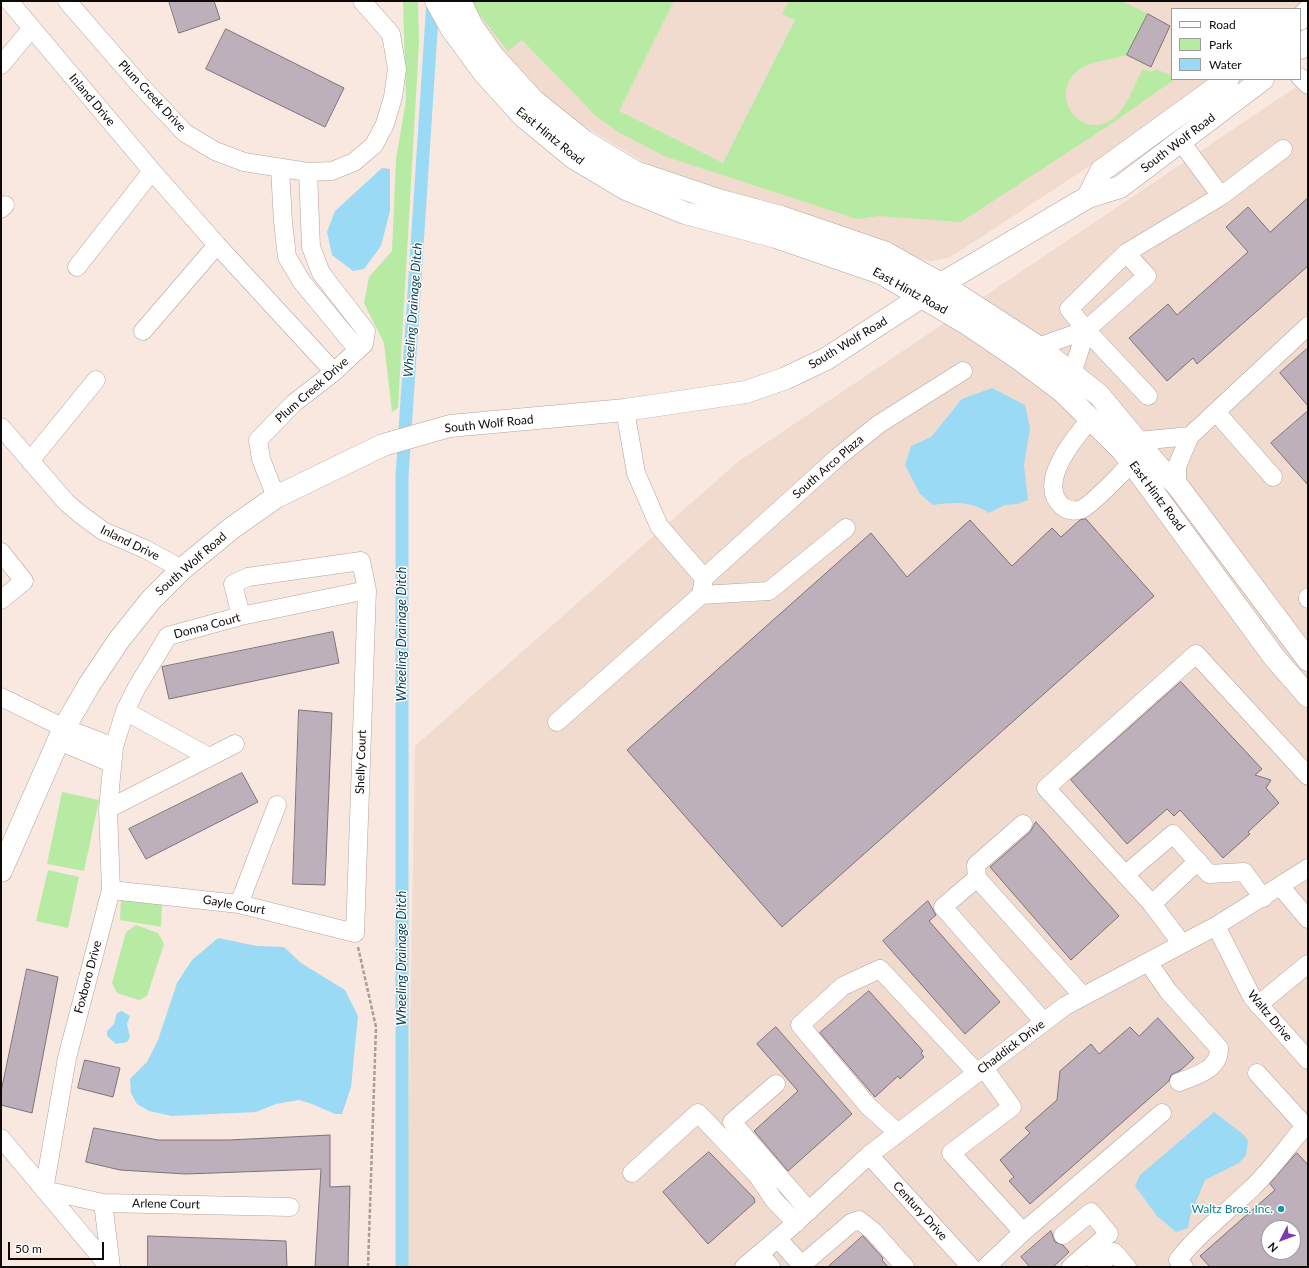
<!DOCTYPE html>
<style>
body{margin:0}
#map{position:relative;width:1309px;height:1268px;overflow:hidden;background:#f8e8e0;font-family:Lato,sans-serif}
canvas{display:block}
.frame{position:absolute;inset:0;border:2px solid #0f0a08;pointer-events:none}
.legend{position:absolute;left:1171px;top:8px;width:130px;height:72px;box-sizing:border-box;background:#fff;border:1px solid #9f9d9c;margin:0;padding:5px 7px;list-style:none;font-size:12px;color:#0f0a08}
.legend li{display:flex;align-items:center;gap:8px;height:20px}
.legend b{width:20px;border:1px solid #9f9d9c}
.north{position:absolute;left:1261px;top:1220px;width:40px;height:40px;box-sizing:border-box;background:#fff;border:1px solid #9f9d9c;border-radius:50%;rotate:228deg;font-size:11px;font-weight:700;line-height:16px;text-align:center;color:#0f0a08}
.north::after{content:'';display:block;margin:auto;width:14px;height:18px;background:#7d3baf;clip-path:polygon(50% 0,100% 100%,50% 72%,0 100%)}
.scale{position:absolute;left:8px;top:1242px;width:96px;height:18px;box-sizing:border-box;border:2px solid #0f0a08;border-top:0;padding-left:5px;font-size:12px;line-height:14px;white-space:nowrap;color:#0f0a08;-webkit-text-stroke:3px #fff;paint-order:stroke}
</style>
<div id="map">
<canvas width="1309" height="1268"></canvas>
<div class="frame"></div>
<ul class="legend">
<li><b style="height:5px;background:#fff"></b>Road</li>
<li><b style="height:11px;background:#b7eba3"></b>Park</li>
<li><b style="height:11px;background:#9bdaf4"></b>Water</li>
</ul>
<div class="north">N</div>
<div class="scale">50 m</div>
</div>
<script>
const context = document.querySelector('canvas').getContext('2d');
context.lineJoin = 'round';
function fillPath(path, color) {
  context.fillStyle = color;
  context.fill(path, 'evenodd');
}
function stroke(path, color, width, dash) {
  context.strokeStyle = color;
  context.lineWidth = width;
  context.lineCap = dash ? 'butt' : 'round';
  context.setLineDash(dash || []);
  context.stroke(path);
}
function label(font, color, halo, rows, align = 'center') {
  context.font = font + ' Lato,sans-serif';
  context.lineWidth = 3;
  context.setLineDash([]);
  context.textBaseline = 'middle';
  context.strokeStyle = halo;
  context.fillStyle = color;
  for (const [text, x, y, turn = 0] of rows) {
    context.save();
    context.translate(x, y);
    context.rotate((+turn || 0) * Math.PI / 180);
    context.textAlign = isNaN(turn) ? turn : align;
    if (halo) context.strokeText(text, 0, 0);
    context.fillText(text, 0, 0);
    context.restore();
  }
}
fillPath(new Path2D(`
 M466,1H1304L1296,9H1172V79H1217L1198,95L966,247L948,258L931,261L915,258L691,182L643,162L562,112L536,90L510,63Z
 M1305,81L1308,84V1267H406L415,746L739,461ZM1269,1228H1293V1252H1269Z`), '#f1dbcf');
fillPath(new Path2D(`
 M403,1H418L419,44L398,408L392,412L384,343L364,303L369,277L392,251L396,159L406,100Z
 M469,1H674L619,111L723,163L795,20L782,14L789,1H1122L1148,14L1127,55C1113,59 1093,61 1080,69C1047,92 1078,141 1111,120C1125,112 1135,83 1143,69L1152,72L1156,69L1170,75L1172,74V79H1175L1111,124L961,222L879,216L857,219L664,156L620,133L597,117L522,40L508,51Z
 M62,792L99,800L84,871L47,864Z
 M48,870L79,877L68,928L36,921Z
 M121,899L162,905L161,927L120,920Z
 M136,925L158,933L164,944L147,996L139,1000L117,993L112,983L126,932Z`), '#b7eba3');
fillPath(new Path2D(`
 M382,168L390,169V211L381,246L364,269L353,271L332,255L327,232L335,211Z
 M992,388L1025,405L1030,428L1024,465L1028,500L1017,504L1005,505L989,513C971,501 954,502 933,505L920,494L905,465L911,446L931,437L962,399Z
 M218,938L257,946L284,947L301,963L345,990L358,1016L351,1087L342,1114H335L312,1104L299,1100L276,1104L256,1112L172,1116L149,1111L137,1104L131,1093L130,1079L147,1062L158,1040L177,983L192,960Z
 M122,1011L130,1016L127,1024L130,1037L127,1042L116,1044L107,1036V1031L114,1024L117,1013Z
 M1214,1112L1244,1135L1248,1141L1246,1155L1239,1163L1205,1180L1190,1216L1188,1228L1176,1232L1157,1216L1135,1186L1140,1175Z`), '#9bdaf4');
stroke(new Path2D(`
 M402,1267V477L433,1`), '#9bdaf4', 13);
const building = new Path2D(`
 M169,1H214L220,19L179,33Z
 M1148,14L1170,26L1151,67L1127,55Z
 M226,29L344,88L325,127L206,69Z
 M1308,198V266L1197,364L1193,358L1167,381L1129,338L1168,304L1177,315L1248,252L1226,227L1248,207L1270,232Z
 M1308,348V406L1280,373Z
 M1308,411V485L1271,443Z
 M1086,519L1154,596L782,927L627,750L871,533L907,577L970,520L1012,566L1052,528L1061,537L1080,520Z
 M333,632L339,663L169,699L162,667Z
 M1181,682L1262,769L1255,775L1271,780L1266,788L1279,803L1248,832L1250,834L1223,858L1180,810L1174,816L1167,809L1127,844L1071,780Z
 M299,710L332,713L325,885L293,884Z
 M242,773L258,802L146,859L129,829Z
 M1036,822L1119,916L1071,960L990,867L1030,832Z
 M928,901L936,915L929,921L1000,1002L965,1034L883,941Z
 M27,969L58,977L32,1113L1,1105V1092Z
 M869,991L923,1051L921,1053L924,1057L900,1079L898,1076L875,1097L820,1033Z
 M1158,1018L1194,1058L1181,1070L1171,1075L1169,1081L1030,1204L1009,1181L1014,1177L1000,1160L1030,1133L1025,1128L1057,1100L1060,1071L1091,1044L1099,1054L1130,1027L1139,1036Z
 M776,1027L852,1114L788,1171L754,1131L798,1091L757,1044Z
 M85,1060L120,1068L113,1097L78,1088Z
 M94,1128L158,1140H229L330,1135V1187L350,1186L348,1267H315L321,1169L186,1174L120,1170L86,1162Z
 M709,1152L754,1198L755,1202L708,1244L663,1192Z
 M1297,1153L1308,1165V1267H1210L1200,1256L1275,1190L1270,1184ZM1269,1228H1293V1252H1269Z
 M1051,1231L1055,1242L1063,1245L1069,1252L1053,1267H1030L1021,1257Z
 M148,1236L286,1241L287,1267H148Z
 M863,1236L883,1258L882,1260L888,1267H828Z`);
fillPath(building, '#beb0ba');
stroke(building, '#7e727a', 1);
const minor = new Path2D(`
 M9,1L152,171L217,245L334,372
 M67,1L139,84L185,133L215,151L244,162L308,172L332,171L354,162L374,145L385,124L393,97L397,69L391,34L362,1
 M1,65L32,28
 M1300,77L1308,85
 M280,168L283,222L287,257L302,282L358,350
 M1221,196L1283,149
 M1,209L5,205
 M77,267L152,171
 M1086,330L1147,276L1126,253
 M143,331L217,245
 M1038,347L1086,330L1072,374
 M1148,396L1086,330L1069,309L1126,253L1221,196L1181,142
 M1216,412L1273,477
 M1090,420C1075,437 1036,483 1062,506C1068,511 1074,512 1082,509C1093,504 1121,473 1132,463
 M1,427L66,502L80,514L103,531L145,549L182,569
 M1190,436L1308,326
 M1138,441L1190,436L1177,466V485
 M30,461L96,380
 M276,497L261,459L258,440L294,403L334,372L364,344L366,331L321,273L311,247L308,172
 M1,552L24,581L1,600
 M704,578L838,457L879,424L963,371
 M701,595L769,591L846,528
 M1308,597V599
 M1,697L64,728L114,747
 M125,711L209,757
 M557,722L701,595L704,578L659,526L636,473L625,410
 M59,741L111,763
 M108,809L235,744
 M1125,875L1173,834L1209,874L1244,872L1263,898
 M977,878L976,865L1023,824
 M1281,887L1308,919
 M111,890L239,904L355,933L367,590L361,561L248,577L233,584L241,616
 M239,904L277,805
 M1152,904L1198,861
 M1216,926L1252,997L1308,1060
 M1182,944L1152,904L1046,788L1196,654L1308,776
 M1148,962L1168,991L1219,1048C1220,1069 1196,1076 1179,1082
 M1258,1005L1308,964
 M1044,1022L943,907L977,878L1083,996
 M984,1068L1012,1107L951,1153L1023,1232L986,1267
 M1257,1073L1305,1126L1308,1127
 M776,1084L732,1122L809,1211
 M898,1133L868,1106L800,1025L843,986L880,969L977,1073
 M1,1138L109,1267
 M869,1155L971,1267
 M632,1173L698,1113L757,1175L774,1200L796,1223
 M44,1190L67,1058L111,890L108,809L114,747L125,711L137,687L168,636L241,616L367,590
 M44,1190L103,1203L290,1207
 M103,1203L111,1267
 M1023,1232L1162,1113
 M1063,1235L1091,1212L1109,1234L1071,1267
 M778,1239L798,1261L804,1263L851,1223L859,1220L873,1231L905,1267
 M760,1254L771,1267
 M744,1267L790,1228L869,1155L1065,1006L1216,926L1308,868
 M1096,1267L1114,1252L1127,1267
 M1184,1267L1178,1260C1199,1233 1226,1213 1251,1189C1272,1169 1286,1148 1305,1126`);
const major = new Path2D(`
 M436,1L451,28L484,73L524,117L574,158L626,189L685,213L776,237L881,273L966,323L1022,361L1062,391L1122,450L1132,463L1274,657L1308,696
 M460,1L472,26L493,56L533,100L584,141L635,172L721,201L781,217L886,253L941,284L1038,347L1099,395L1158,466L1177,485L1308,660
 M1300,19L1308,11
 M1300,48L1308,40
 M1088,197L1101,171L1228,79
 M1,871L64,728L89,685L119,640L151,600L182,569L232,528L276,497L383,445L450,426L625,410L746,392L786,378L826,359L941,284L1088,197L1120,187L1263,79`);
stroke(minor, '#b3a49d', 19);
stroke(major, '#b3a49d', 23);
stroke(new Path2D(`
 M358,947L376,1027L368,1267`), '#a99d97', 2.5, [4, 2]);
stroke(minor, '#fff', 18);
stroke(major, '#fff', 22);
for (const [x, y, r, color] of [
 [1281,1209,4,"#0f9aa8"]
]) {
  const dot = new Path2D();
  dot.arc(x, y, r, 0, 2 * Math.PI);
  context.fillStyle = color;
  context.fill(dot);
  stroke(dot, '#fff', 1.5);
}
label('12px', '#0f0a08', '#fff', [
 ["Plum Creek Drive",152,96,47],
 ["Inland Drive",92,100,50],
 ["East Hintz Road",550,136,39],
 ["South Wolf Road",1178,143,-37],
 ["East Hintz Road",910,291,29],
 ["South Wolf Road",848,343,-31],
 ["Plum Creek Drive",312,390,-41],
 ["South Wolf Road",489,424,-6],
 ["South Arco Plaza",828,467,-41],
 ["East Hintz Road",1157,496,53],
 ["Inland Drive",130,543,26],
 ["South Wolf Road",191,564,-41],
 ["Donna Court",207,626,-15],
 ["Shelly Court",361,762,-88],
 ["Gayle Court",234,905,10],
 ["Foxboro Drive",88,977,-75],
 ["Waltz Drive",1270,1016,50],
 ["Chaddick Drive",1011,1047,-37],
 ["Arlene Court",166,1204,1],
 ["Century Drive",920,1211,48]
]);
label('12px', '#0d838f', '#fff', [
 ["Waltz Bros. Inc.",1273,1209]
], 'right');
label('italic 13px', '#033c4d', '#fff', [
 ["Wheeling Drainage Ditch",413,310,-86],
 ["Wheeling Drainage Ditch",402,634,-90],
 ["Wheeling Drainage Ditch",402,958,-90]
]);
</script>
